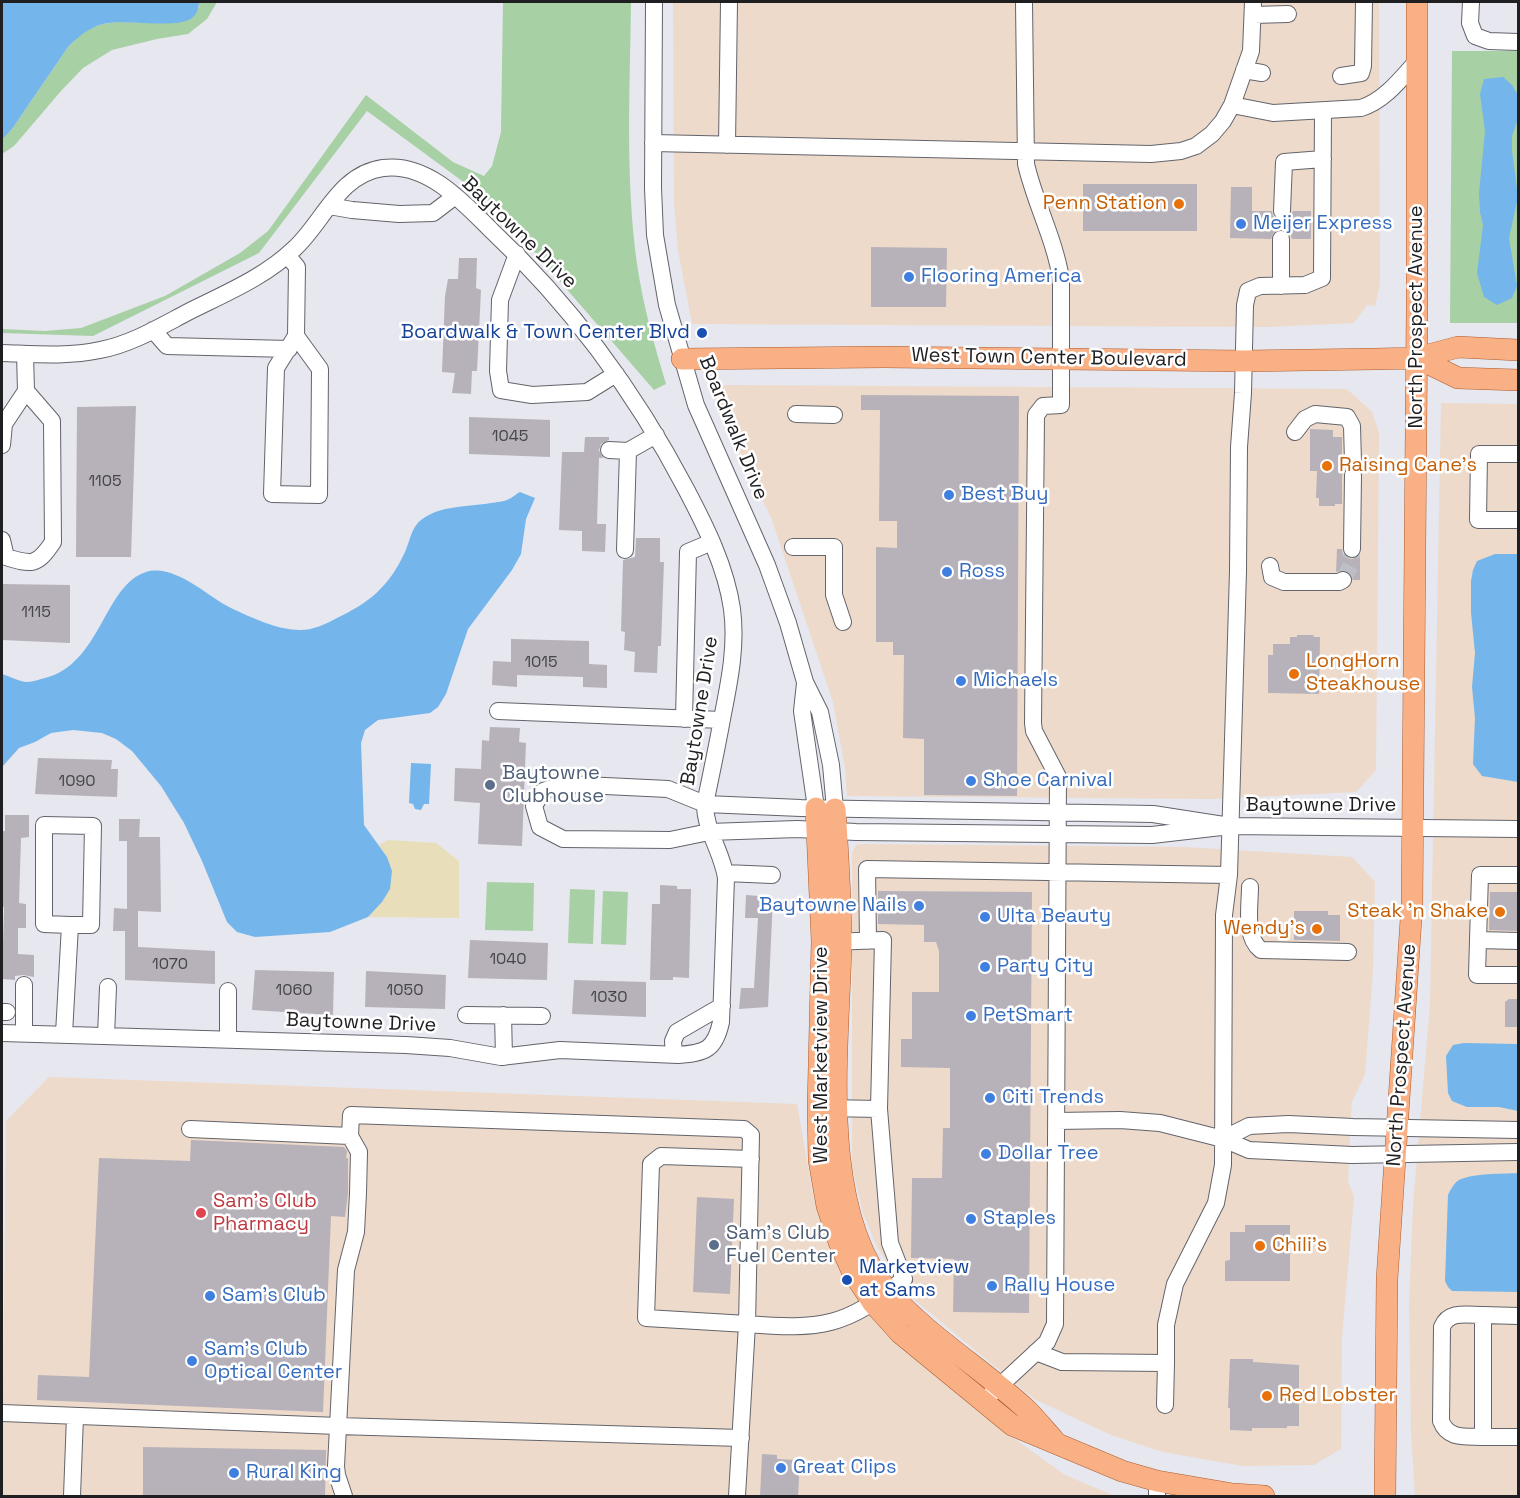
<!DOCTYPE html>
<style>
body{margin:0}
#map{position:relative;width:1520px;height:1498px;overflow:hidden;background:#e6e7ef;font-family:"Space Grotesk",sans-serif}
canvas{display:block}
.frame{position:absolute;inset:0;border:3px solid #1f1f22;pointer-events:none}
</style>
<div id="map">
<canvas width="1520" height="1498"></canvas>
<div class="frame"></div>
</div>
<script>
const context = document.querySelector('canvas').getContext('2d');
context.lineJoin = 'round';
function fillPath(path, color) {
  context.fillStyle = color;
  context.fill(path, 'evenodd');
}
function stroke(path, color, width, dash) {
  context.strokeStyle = color;
  context.lineWidth = width;
  context.lineCap = dash ? 'butt' : 'round';
  context.setLineDash(dash || []);
  context.stroke(path);
}
function label(font, color, halo, rows, align = 'center') {
  context.font = font + ' "Space Grotesk",sans-serif';
  context.lineWidth = 5;
  context.setLineDash([]);
  context.textBaseline = 'middle';
  context.strokeStyle = halo;
  context.fillStyle = color;
  for (const [text, x, y, turn = 0] of rows) {
    context.save();
    context.translate(x, y);
    context.rotate((+turn || 0) * Math.PI / 180);
    context.textAlign = isNaN(turn) ? turn : align;
    if (halo) context.strokeText(text, 0, 0);
    context.fillText(text, 0, 0);
    context.restore();
  }
}
fillPath(new Path2D(`
 M673,2H1379L1380,284L1375,306L1367,305L1354,323L1266,327L692,324L678,250L674,202Z
 M725,385L1347,389L1372,412L1379,433L1376,770L1356,792L1212,799L847,796L845,768L833,702L772,520L715,399Z
 M1441,403L1518,404V1496H1415L1411,1433L1409,1303L1413,1205L1430,1004Z
 M862,844L1184,847L1352,857L1375,882L1373,970L1365,1074L1352,1102L1351,1113L1348,1181L1354,1197L1342,1337L1341,1449L1314,1465L1243,1466L1163,1452L1111,1435L1034,1399L910,1296L877,1247L863,1213L852,1167V853L856,845Z
 M49,1077L797,1104L813,1195L835,1258L882,1330L1001,1429L1065,1475L1115,1496H2L6,1121Z`), '#eddaca');
fillPath(new Path2D(`
 M199,2H217L207,19L188,34L157,39L112,50L83,68L61,91L14,146L2,154V140L12,129L68,47L78,37L89,29L103,24L117,22L174,23L199,8Z
 M503,2H631C630,88 625,177 637,264C643,305 654,344 666,384L654,390L492,203L367,111L259,253L93,336L2,333V329L45,331L81,328L165,296L240,253L268,231L366,95L453,162L484,176L492,166L501,132Z
 M1452,51H1518V323H1450Z
 M487,882L534,883L533,931L485,930Z
 M570,889L595,890L593,944L568,943Z
 M603,891L628,892L626,945L601,944Z`), '#a8d0a5');
fillPath(new Path2D(`
 M388,840L436,843L459,861V918L368,917L382,902L387,857L379,845Z`), '#e8deb9');
fillPath(new Path2D(`
 M2,2H199C199,8 197,14 192,18C176,30 125,18 103,24C88,28 78,37 68,47L12,129L2,140Z
 M1503,77L1512,85L1518,95V119L1512,136V151L1518,197L1509,238L1517,286L1512,298L1497,305L1484,297L1477,273L1483,225L1480,212L1479,193L1485,131L1480,94L1484,79Z
 M520,492L535,498L526,519L521,554L512,570L468,629L446,694L438,707L430,713L378,720L365,730L361,743L364,825L387,857L392,871L390,889L382,902L368,917L330,932L255,937L237,932L227,922L202,861L184,823L161,786L132,751L116,739L102,733L73,730L51,733L35,742L19,748L2,767V674C9,676 20,682 27,682C33,682 40,679 45,678C101,664 104,585 146,572C174,563 207,596 231,608C252,618 278,630 300,630C313,630 324,625 335,619C369,603 389,587 405,552C410,541 411,528 421,520C440,505 468,507 491,503C496,502 504,502 509,499C512,498 516,494 520,492Z
 M1495,554H1518V782L1482,776L1473,764L1475,718L1472,687L1475,653L1471,613V581L1473,570L1477,561Z
 M411,763L431,764L429,804H424L421,810L415,809L413,804L409,803Z
 M1464,1043L1518,1044V1111L1499,1107H1467L1452,1101L1448,1093L1446,1056L1453,1045Z
 M1518,1173V1292L1452,1291L1448,1287L1445,1281L1448,1195C1451,1189 1454,1183 1459,1180C1474,1173 1502,1174 1518,1173Z`), '#74b5eb');
fillPath(new Path2D(`
 M1083,184H1197V231H1083Z
 M1231,187H1252V211H1272L1273,216L1281,221L1287,220L1293,211H1311V239H1292L1290,233L1282,229L1275,230L1271,239L1230,238Z
 M871,247L947,248L946,307H871Z
 M459,258H477L476,288L481,290L477,371H472L471,394L452,393L455,373L442,372L445,296L448,279H458Z
 M861,395L1019,396L1017,796L924,795V739L903,738L904,655H893V642H876V547L897,548V521H879L880,410H861Z
 M136,406L131,557H76L77,407Z
 M469,417L550,420V457L469,454Z
 M1310,429L1333,430V437H1342V462L1345,469L1342,475V504H1335V506H1319V498H1316L1317,471H1310Z
 M585,437H609V440L601,444L599,450L603,458H599L597,524H606L605,552L582,551V531L559,530L562,452H584Z
 M636,538H660V562H664L661,646H658L657,673L634,672L635,652L624,650L625,632L621,631L623,560L635,557Z
 M1337,549H1342L1343,555L1347,558L1352,559L1360,556V580H1353L1348,571L1343,570L1336,572Z
 M2,584L70,585V643L2,640Z
 M1297,635H1314L1313,637H1320L1319,694L1268,693V655H1273V644H1290V637H1297Z
 M511,639L589,641V664L607,665V688L583,687V677L517,675V687L492,685L493,661L511,662Z
 M490,727L520,728L519,742L526,743L522,846L478,844L480,803L454,801L455,768L481,769L482,740L489,741Z
 M38,758L112,760L111,769H118L117,797L35,794Z
 M5,815H29V837L21,838L19,903L26,904V928H18V954L34,955V977L23,975L15,976V980L2,979L4,907H2V831H5Z
 M119,819H140L139,837H160L161,912L138,911V947L215,951V984L125,980V931H113L114,908L127,909V841H119Z
 M660,885L677,886V889H691L689,978L673,977V980H650L652,904H660Z
 M878,891L1032,892L1029,1313L953,1312L954,1259L911,1258L912,1178H942L943,1128H950V1068L901,1067V1039H912V992H939V951L936,942H924V925L878,924Z
 M1490,892H1518V931L1489,930Z
 M746,895L773,897L768,1007L739,1009L741,988H754L758,918H745Z
 M1294,911H1328V915H1340V941L1294,940Z
 M470,940L548,943L547,980L468,978Z
 M255,970L334,972L333,1015L252,1010Z
 M366,971L446,975L445,1009L365,1007Z
 M574,980L646,982V1017L572,1014Z
 M1509,999H1518V1027H1505V1002Z
 M191,1140L344,1147L347,1151L346,1158H348V1193L345,1217L331,1216L323,1412L37,1400L38,1375L89,1377L99,1158L190,1161Z
 M697,1197L734,1199L730,1294L693,1292Z
 M1245,1225H1290V1281H1225V1261L1230,1260V1232H1245Z
 M1230,1359H1253V1362L1299,1365V1390H1305V1402H1299V1426H1287V1428H1252V1431L1230,1430V1408H1228Z
 M143,1447L326,1450L325,1497H143Z
 M762,1454L777,1455V1459L800,1460L798,1497H760Z`), '#b7b2ba');
stroke(new Path2D(`
 M1281,239L1282,211
 M1343,580L1351,565L1352,549`), '#bebfc6', 16, [16, 8]);
const minor = new Path2D(`
 M654,2L653,188L655,235L667,305L696,405L767,565L788,623L805,682L820,712L831,765L835,809
 M1471,2L1470,23L1475,36L1489,41L1518,42
 M1253,15L1288,14
 M1244,70L1262,73
 M1341,76L1361,73L1363,66L1364,2
 M1232,105L1273,113L1361,108C1384,101 1401,79 1417,61
 M653,143L1151,154L1181,151L1196,146L1212,134L1223,121L1232,105L1251,51L1253,2
 M727,145L729,2
 M329,206L352,210L399,214L433,213L454,197
 M1282,211L1284,162L1323,159
 M517,254L500,300L498,371L501,390L532,395L587,392L616,374
 M287,255L297,267L296,336L320,369L319,495L272,494L276,368L296,336
 M1281,286V239
 M153,330L167,346L289,349
 M2,353C34,354 67,357 100,350C132,344 161,326 190,311C226,293 265,277 295,248C324,221 339,174 383,168C427,162 463,202 491,230C571,305 635,392 686,489C706,527 726,567 732,609C737,647 729,683 722,719C717,747 711,775 705,804C705,831 722,851 726,878L721,1022C715,1050 705,1053 678,1055L560,1050L501,1057L450,1048L406,1045L2,1033
 M796,414L834,415
 M1295,432L1305,419L1315,414L1347,417L1352,426L1353,462
 M2,445L4,424L26,391L25,354
 M609,450L628,451
 M1518,454H1479L1478,520H1518
 M2,540L6,557C32,565 37,566 53,542L52,421L26,391
 M793,547H834V595L843,622
 M1352,549L1353,475
 M625,550L628,451L656,435
 M1270,566L1272,577L1284,582H1339L1343,580
 M805,683L802,711L816,808
 M498,711L722,720
 M684,719L688,552L712,542
 M1230,826L1153,814L801,808L705,804L668,789L564,784L543,791L534,806L540,827L563,839L670,840L709,832L797,829L856,832L1152,835L1230,826L1518,829
 M725,873L772,875
 M1250,887C1250,906 1244,937 1261,950L1348,952
 M1478,940L1480,875H1518
 M868,941L867,869L1229,875
 M1518,941L1478,940L1477,975H1518
 M24,985V1032
 M228,991V1039
 M2,1012H7
 M466,1015L542,1016
 M503,1015L504,1057
 M64,1034L70,925H91L93,826L44,825V924L70,925
 M106,1036L108,987
 M674,1055L673,1041L677,1032L722,1006
 M826,1108L879,1109
 M1056,1121L1120,1120L1160,1123L1223,1139L1249,1150L1352,1155L1518,1152
 M190,1129L350,1136
 M1223,1139L1249,1126L1288,1124L1353,1127L1518,1130
 M1518,1316L1483,1315V1437H1518
 M1036,1352L1062,1362L1166,1363V1325L1175,1284L1216,1203L1223,1165L1224,915L1229,875L1238,571L1239,447L1243,393L1245,305L1248,291L1260,286L1305,285L1322,278L1323,111
 M991,1394L1047,1342L1055,1324L1058,777L1034,731L1033,723L1036,415L1043,406L1061,405V279C1055,240 1035,203 1026,164L1024,2
 M1165,1405L1166,1363
 M2,1413L338,1426L741,1438
 M1483,1437C1466,1436 1448,1440 1441,1421L1442,1327C1449,1310 1468,1315 1483,1315
 M72,1496L75,1416
 M344,1496L337,1475L336,1466L346,1270L356,1232L358,1193L359,1152L350,1136L351,1115L744,1129L751,1135L747,1324L646,1318L651,1164L661,1156L751,1159
 M737,1496L747,1324C821,1330 846,1327 904,1279L890,1243L879,1109L883,940L831,942
 M1157,1496V1481`);
const major = new Path2D(`
 M1417,358L1458,378L1518,380
 M682,359L883,357L1244,361L1375,359L1417,358L1458,347L1518,350
 M816,808L822,941L818,1107L819,1160L827,1206L839,1242L852,1271L873,1303L900,1333L1012,1425L1122,1471L1157,1481L1233,1494L1264,1496
 M835,809C838,854 841,900 841,945C839,1047 817,1210 889,1292C928,1336 984,1370 1027,1410C1036,1419 1045,1430 1054,1440
 M1385,1496L1387,1279L1412,904L1417,310V2`);
stroke(minor, '#63646b', 18);
stroke(major, '#ab5b2e', 22);
stroke(minor, '#fff', 16);
stroke(major, '#fab085', 21);
for (const [x, y, r, color] of [
 [1179,204,6,"#e8710a"],
 [1241,224,6,"#3f7fe0"],
 [909,277,6,"#3f7fe0"],
 [702,333,6,"#1a4fb4"],
 [1327,466,6,"#e8710a"],
 [949,495,6,"#3f7fe0"],
 [947,572,6,"#3f7fe0"],
 [1294,674,6,"#e8710a"],
 [961,681,6,"#3f7fe0"],
 [971,781,6,"#3f7fe0"],
 [490,785,6,"#5c6f8a"],
 [919,906,6,"#3f7fe0"],
 [1500,912,6,"#e8710a"],
 [985,917,6,"#3f7fe0"],
 [1317,929,6,"#e8710a"],
 [985,967,6,"#3f7fe0"],
 [971,1016,6,"#3f7fe0"],
 [990,1098,6,"#3f7fe0"],
 [986,1154,6,"#3f7fe0"],
 [201,1213,6,"#e0444e"],
 [971,1219,6,"#3f7fe0"],
 [714,1245,6,"#5c6f8a"],
 [1260,1246,6,"#e8710a"],
 [847,1280,6,"#1a4fb4"],
 [992,1286,6,"#3f7fe0"],
 [210,1296,6,"#3f7fe0"],
 [192,1361,6,"#3f7fe0"],
 [1267,1396,6,"#e8710a"],
 [781,1468,6,"#3f7fe0"],
 [234,1473,6,"#3f7fe0"]
]) {
  const dot = new Path2D();
  dot.arc(x, y, r, 0, 2 * Math.PI);
  context.fillStyle = color;
  context.fill(dot);
  stroke(dot, '#fff', 2);
}
label('16px', '#454448', null, [
 ["1045",510,437],
 ["1105",105,482],
 ["1115",36,613],
 ["1015",541,663],
 ["1090",77,782],
 ["1040",508,960],
 ["1070",170,965],
 ["1060",294,991],
 ["1050",405,991],
 ["1030",609,998]
]);
label('20px', '#c56008', '#fff', [
 ["Penn Station",1167,204,"right"],
 ["Raising Cane's",1339,466],
 ["LongHorn",1306,662],
 ["Steakhouse",1306,685],
 ["Steak 'n Shake",1488,912,"right"],
 ["Wendy's",1305,929,"right"],
 ["Chili's",1272,1246],
 ["Red Lobster",1279,1396]
], 'left');
label('20px', '#366cbe', '#fff', [
 ["Meijer Express",1253,224],
 ["Flooring America",921,277],
 ["Best Buy",961,495],
 ["Ross",959,572],
 ["Michaels",973,681],
 ["Shoe Carnival",983,781],
 ["Baytowne Nails",907,906,"right"],
 ["Ulta Beauty",997,917],
 ["Party City",997,967],
 ["PetSmart",983,1016],
 ["Citi Trends",1002,1098],
 ["Dollar Tree",998,1154],
 ["Staples",983,1219],
 ["Rally House",1004,1286],
 ["Sam's Club",222,1296],
 ["Sam's Club",204,1350],
 ["Optical Center",204,1373],
 ["Great Clips",793,1468],
 ["Rural King",246,1473]
], 'left');
label('20px', '#1f1f22', '#fff', [
 ["Baytowne Drive",519,233,44],
 ["North Prospect Avenue",1417,317,-90],
 ["West Town Center Boulevard",1049,358,1],
 ["Boardwalk Drive",733,428,68],
 ["Baytowne Drive",700,711,-81],
 ["Baytowne Drive",1321,806],
 ["Baytowne Drive",361,1023,2],
 ["West Marketview Drive",822,1055,-90],
 ["North Prospect Avenue",1402,1055,-86]
]);
label('20px', '#164399', '#fff', [
 ["Boardwalk & Town Center Blvd",690,333],
 ["Marketview",859,1268,"left"],
 ["at Sams",859,1291,"left"]
], 'right');
label('20px', '#4e5e75', '#fff', [
 ["Baytowne",502,774],
 ["Clubhouse",502,797],
 ["Sam's Club",726,1234],
 ["Fuel Center",726,1257]
], 'left');
label('20px', '#be3a42', '#fff', [
 ["Sam's Club",213,1202],
 ["Pharmacy",213,1225]
], 'left');
</script>
